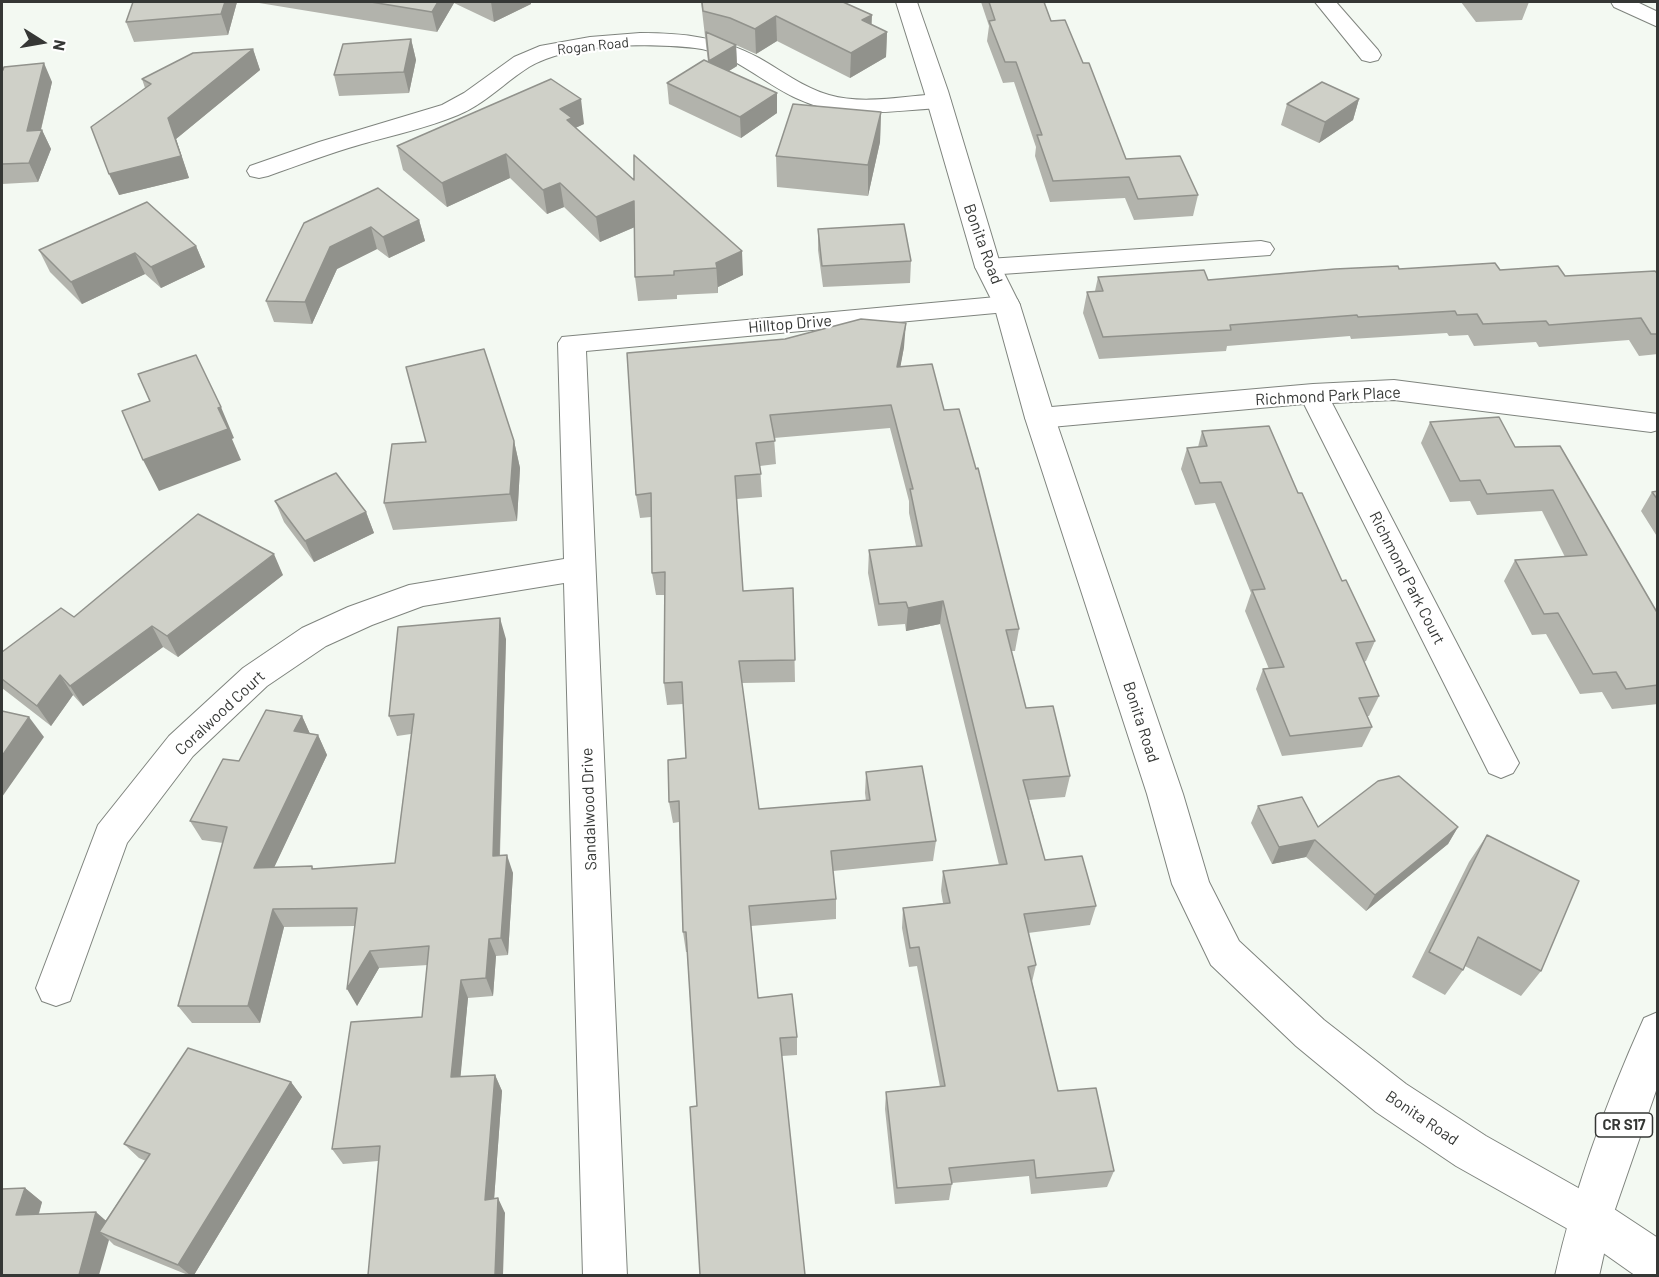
<!DOCTYPE html>
<style>
body{margin:0}
#map{position:relative;width:1659px;height:1277px;overflow:hidden;background:#f3f9f2;font-family:Barlow,sans-serif}
canvas{display:block}
.frame{position:absolute;inset:0;border:3px solid #353735;pointer-events:none}
.north{position:absolute;left:12px;top:12px;width:60px;height:60px;-webkit-text-stroke:4px #fff;paint-order:stroke;rotate:101deg;font-size:16px;font-weight:700;line-height:24px;text-align:center;color:#353735}
.north::after{content:'';display:block;margin:auto;width:21px;height:27px;background:#353735;clip-path:polygon(50% 0,100% 100%,50% 72%,0 100%)}
</style>
<div id="map">
<canvas width="1659" height="1277"></canvas>
<div class="frame"></div>
<div class="north">N</div>
</div>
<script>
const context = document.querySelector('canvas').getContext('2d');
context.lineJoin = 'round';
function stroke(path, color, width, dash) {
  context.strokeStyle = color;
  context.lineWidth = width;
  context.lineCap = dash ? 'butt' : 'round';
  context.setLineDash(dash || []);
  context.stroke(path);
}
function fillPath(path, color) {
  context.fillStyle = color;
  context.fill(path, 'evenodd');
}
function label(font, color, halo, rows, align = 'center') {
  context.font = font + ' Barlow,sans-serif';
  context.lineWidth = 4.5;
  context.setLineDash([]);
  context.textBaseline = 'middle';
  context.strokeStyle = halo;
  context.fillStyle = color;
  for (const [text, x, y, turn = 0] of rows) {
    context.save();
    context.translate(x, y);
    context.rotate((+turn || 0) * Math.PI / 180);
    context.textAlign = isNaN(turn) ? turn : align;
    if (halo) context.strokeText(text, 0, 0);
    context.fillText(text, 0, 0);
    context.restore();
  }
}
const minor = new Path2D(`
 M1315,2H1336L1378,50L1381,55L1378,60L1370,62L1362,60Z
 M640,33C683,33 721,37 759,58C782,71 804,88 829,95C863,105 904,96 939,94L947,96L951,101L947,106L939,108C891,111 841,120 796,98C763,83 732,52 695,48C648,43 570,43 529,67C505,82 485,104 458,115C427,128 394,135 362,144C330,153 299,165 268,176L259,178L250,176L247,171L250,166L319,142L442,105L464,93L514,57L540,46L590,37Z
 M1261,241L1270,243L1274,249L1270,255L988,275L979,273L975,267L979,261L988,259Z
 M1007,296L1017,299L1020,305L1017,311L586,351L627,1276H583L564,583L423,606L372,625L326,646L267,686L193,756L127,843L70,1001L56,1006L42,1001L36,988L98,825L169,736L243,668L302,628L348,607L409,585L564,559L558,343L562,337Z
 M1394,380L1658,414V430L1651,432L1394,400L1332,403L1519,763L1513,773L1501,778L1489,773L1304,404L1040,428L1030,425L1025,418L1030,411L1040,408L1313,384Z`);
const tertiary = new Path2D(`
 M896,2H917L948,91L1001,267L1020,305L1055,418L1183,794L1209,882L1239,941L1324,1020L1406,1084L1486,1136L1605,1203L1658,1238V1276H1636L1575,1233L1456,1166L1376,1112L1296,1046L1211,965L1172,884L1147,794L1025,418L994,305L975,267L924,91Z`);
const primary = new Path2D(`
 M1611,2H1637L1658,12V27L1614,7Z
 M1658,1012V1085L1612,1218L1599,1276H1555C1575,1187 1607,1100 1644,1018Z`);
stroke(minor, '#7f847e', 2);
stroke(tertiary, '#7f847e', 2);
stroke(primary, '#7f847e', 2);
fillPath(minor, '#fff');
fillPath(tertiary, '#fff');
fillPath(primary, '#fff');
fillPath(new Path2D(`
 M133,2H237L228,35L134,42L126,22Z
 M253,2H531V4L494,22L454,3L437,32Z
 M701,2H843L872,25L887,32L886,57L850,78L777,41L756,54L736,45L737,66L729,71L777,113L741,138L669,104L667,83L708,62Z
 M981,2H1044L1051,21L1126,159L1198,195L1193,216L1134,220L1125,198L1050,202L1035,156L1036,147L1014,82L1003,83L987,41L989,26Z
 M1461,2H1529L1522,20L1476,22Z
 M411,39L416,60L409,93L339,96L334,75Z
 M253,49L260,70L176,139L189,178L119,195L145,88L142,79Z
 M2,70L52,82L41,130H42L51,149L38,182L2,184Z
 M1359,99L1353,120L1319,143L1281,125L1287,104Z
 M881,112L880,142L868,196L777,187L776,156Z
 M584,124L575,128L743,275L718,287V293L677,295V299L638,301L635,277V227L600,242L564,207L547,214L510,178L447,207L403,170L397,146Z
 M419,220L425,241L389,258L377,249L337,269L312,324L274,322L266,301L304,223Z
 M818,229L911,261L910,283L823,287L818,250Z
 M196,246L205,267L161,288L145,274L82,304L50,272L39,250Z
 M1399,269L1500,270L1565,276L1658,274V354L1639,356L1629,340L1539,347L1536,342L1474,346L1468,335L1449,336L1447,333L1351,339L1350,336L1227,346L1226,351L1099,359L1083,313L1087,292L1095,291L1098,277L1208,280Z
 M904,347L900,367L944,410L1019,629L1015,651H1011L1026,708L1070,776L1065,797L1029,800L1045,860L1096,906L1090,925L1028,933L1036,965L1032,982L1058,1091L1114,1171L1107,1187L1031,1194L1029,1176L952,1183L949,1200L895,1204L885,1109L886,1092L940,1087L917,966L909,967L902,928L903,908L943,903L941,891L943,871L999,865L940,624L906,631L905,624L878,626L868,573L869,550L916,546L909,513V501L890,428L774,438L776,464L760,466L762,497L737,499L743,591L793,588L795,682L742,683L759,809L866,801L865,793L866,772L936,841L933,861L833,871L836,899V919L751,926L758,998L797,1037V1055L782,1056L697,1106L687,952H686L683,932L679,822L673,823L669,802L686,758L683,704L667,705L664,683L665,595H656L652,573L651,517L640,518L636,495L627,353Z
 M1430,422L1515,447L1560,446L1658,614V704L1612,709L1602,692L1580,694L1546,634L1532,635L1504,581L1515,560L1565,557L1542,511L1477,515L1470,501L1450,502L1421,443Z
 M1202,431L1298,493L1342,581L1375,641L1366,661L1364,662L1379,696L1369,716H1367L1372,727L1362,747L1282,756L1256,689L1263,669H1269L1245,611L1251,593L1215,503L1195,505L1181,469L1187,448L1198,447Z
 M514,441L520,468L517,521L393,530L384,503L426,442Z
 M1658,491V538L1641,511L1652,492Z
 M275,501L366,512L374,533L314,562L284,522Z
 M283,575L178,657L163,647L83,706L73,695L51,726L2,688V652L74,617Z
 M506,639L500,855L513,873L508,955L496,956L493,996L468,998L460,1077L495,1075L502,1091L494,1199L505,1213L378,1161L343,1164L332,1149L422,1017L428,965L379,968L357,1006L355,926L284,927L260,1023H192L178,1006L223,843L202,840L190,821L239,761L302,716L310,734L318,735L327,755L274,867L312,866L313,869L395,863L411,734L397,736L389,716Z
 M1258,806L1318,827H1458L1448,844L1366,911L1306,857L1272,864L1251,823Z
 M1487,835L1541,971L1521,996L1465,966L1463,970L1445,995L1412,977L1469,862Z
 M291,1082L302,1097L194,1275H188L114,1245L109,1240L2,1275L25,1188L42,1202L39,1214L106,1220L146,1161L139,1158L124,1144Z`), '#b2b3ac');
fillPath(new Path2D(`
 M225,2H237L228,35L221,14Z
 M438,2H454V3L437,32L432,12Z
 M491,2H531V4L494,22Z
 M872,15L871,40L862,20Z
 M776,16L777,41L756,54L755,29Z
 M887,32L886,57L850,78L851,53Z
 M411,39L416,60L409,93L404,72Z
 M736,45L737,66L711,82L709,61Z
 M253,49L260,70L176,139L189,178L119,195L109,174L168,118Z
 M44,63L52,82L39,137L42,130L51,149L38,182L29,163L27,131Z
 M777,93V113L741,138L740,117Z
 M581,99L584,124L573,129L560,109Z
 M1359,99L1353,120L1319,143L1325,122Z
 M881,112L880,142L868,196V165Z
 M506,154L510,178L447,207L442,183Z
 M560,183L564,207L547,214L543,190Z
 M634,201L637,226L600,242L596,217Z
 M419,220L425,241L389,258L383,237Z
 M371,227L377,249L337,269L312,324L305,302L330,247Z
 M196,246L205,267L161,288L151,267Z
 M742,251L743,275L718,287V293L716,263Z
 M135,253L145,274L82,304L71,282Z
 M906,323L904,347L896,391L897,367Z
 M221,407L234,438L232,439L241,460L159,491L143,460L218,408Z
 M514,441L520,468L517,521L510,494Z
 M366,512L374,533L314,562L305,541Z
 M274,554L283,575L178,657L167,636Z
 M943,601L940,624L906,631L908,608Z
 M500,618L506,639L499,874L493,856Z
 M152,626L163,647L83,706L70,686Z
 M60,675L73,695L51,726L37,706Z
 M302,716L311,736L294,731Z
 M29,717L44,737L2,797V756Z
 M318,735L327,755L265,887L254,868Z
 M1458,827L1448,844L1366,911L1375,895Z
 M1315,840L1306,857L1272,864L1279,847Z
 M507,855L513,873L508,955L501,938Z
 M273,909L284,927L260,1023L248,1006Z
 M489,939L496,956L493,996L486,978Z
 M370,951L379,968L357,1006L347,989Z
 M461,980L468,998L459,1093L451,1077Z
 M495,1075L502,1091L493,1214L485,1200Z
 M291,1082L302,1097L194,1275H190L178,1265Z
 M25,1188L42,1202L34,1229L16,1215Z
 M498,1198L505,1213L503,1275H495Z
 M96,1212L112,1226L99,1232L109,1240L99,1275H79Z`), '#91928c');
const building = new Path2D(`
 M133,2H225L221,14L126,22Z
 M371,2H438L432,12Z
 M702,2H843L872,15L862,20L887,32L851,53L776,16L755,29L730,18L703,11Z
 M989,2H1044L1051,21L1065,20L1083,63H1089L1126,159L1180,156L1198,195L1138,199L1129,177L1053,181L1037,135H1042L1016,62H1005L989,21L995,20Z
 M706,32L736,45L709,61Z
 M411,39L404,72L334,75L343,44Z
 M253,49L168,118L181,156L109,174L91,127L151,84L142,79L193,53Z
 M704,60L777,93L740,117L667,83Z
 M44,63L27,131L42,130L29,163L2,164V70H3L4,67Z
 M551,79L581,99L560,109L572,118L567,120L634,180V155L742,251L716,263L717,268L674,271V275L635,277L634,201L596,217L560,183L543,190L506,154L442,183L397,146Z
 M1322,82L1359,99L1325,122L1287,104Z
 M793,104L881,112L868,165L776,156Z
 M378,188L419,220L383,237L371,227L330,247L305,302L266,301L304,223Z
 M147,202L196,246L151,267L135,253L71,282L39,250Z
 M904,224L911,261L822,266L818,229Z
 M1495,263L1500,270L1558,266L1565,276L1655,271L1658,274V334H1651L1641,318L1549,325L1546,321L1483,324L1477,314L1457,315L1455,311L1358,317L1357,315L1230,325L1231,330L1103,337L1087,292L1103,291L1098,277L1204,270L1208,280L1335,269L1398,266L1399,269Z
 M861,319L906,323L897,367L932,364L944,410L959,409L976,469L978,468L1019,629L1006,630L1026,708L1053,706L1070,776L1023,780L1045,860L1082,856L1096,906L1024,914L1036,965L1028,967L1058,1091L1096,1088L1114,1171L1036,1178L1034,1160L949,1168L952,1184L897,1188L886,1092L945,1086L919,947L910,948L903,908L950,903L943,871L1007,864L943,601L908,608L906,602L879,604L869,550L922,546L910,489H913L891,405L770,415L775,441L756,443L761,474L735,476L743,591L793,588L795,660L739,661L759,809L870,800L866,772L922,766L936,841L831,851L836,899L749,906L758,998L792,994L797,1037L780,1038L805,1275H700L690,1107L697,1106L686,932H683L679,801L669,802L668,760L686,758L682,682L664,683L665,572L652,573L651,493L636,495L627,353L785,339Z
 M484,349L514,441L510,494L384,503L392,444L426,442L406,367Z
 M196,355L221,407L218,408L228,429L143,460L122,411L150,401L138,374Z
 M1499,417L1515,447L1560,446L1658,614V685L1626,689L1616,672L1593,674L1558,613L1544,614L1515,560L1587,555L1553,490L1487,494L1480,480L1460,481L1430,422Z
 M1269,426L1298,493H1302L1342,581L1346,580L1375,641L1356,643L1379,696L1359,698L1372,727L1290,736L1263,669L1284,667L1252,590L1265,589L1221,482L1200,483L1187,448L1207,446L1202,431Z
 M336,473L366,512L305,541L275,501Z
 M1658,491V500L1652,492Z
 M198,514L274,554L167,636L152,626L70,686L60,675L37,706L2,679V652L61,608L74,617Z
 M500,618L493,856L507,855L501,938L489,939L486,978L461,980L451,1077L495,1075L485,1200L498,1198L495,1275H368L380,1146L332,1149L351,1022L422,1017L429,946L370,951L347,989L357,908L273,909L248,1006H178L227,827L190,821L223,759L239,761L266,710L302,716L294,731L318,735L254,868L312,866V869L395,863L414,714L389,716L398,627Z
 M2,711L29,717L2,756Z
 M1399,776L1458,827L1375,895L1315,840L1279,847L1258,806L1302,797L1318,827L1378,781Z
 M1487,835L1579,881L1541,971L1478,937L1463,970L1429,952Z
 M188,1048L291,1082L178,1265L99,1232L150,1154L124,1144Z
 M25,1188L16,1215L96,1212L79,1275H2V1189Z`);
fillPath(building, '#cfd0c8');
stroke(building, '#91928c', 1.5);
label('14px', '#353735', '#fff', [
 ["Rogan Road",593,46,-6]
]);
for (const [x, y, w] of [
 [1624,1125,57]
]) {
  const box = new Path2D();
  box.roundRect(x - w / 2, y - 12, w, 24, 4.5);
  context.fillStyle = '#fff';
  context.fill(box);
  stroke(box, '#353735', 1.5);
}
label('bold 15px', '#353735', null, [
 ["CR S17",1624,1125]
]);
label('16px', '#353735', '#fff', [
 ["Bonita Road",983,244,70],
 ["Hilltop Drive",790,324,-5],
 ["Richmond Park Place",1328,396,-3],
 ["Richmond Park Court",1407,578,63],
 ["Coralwood Court",220,713,-43],
 ["Bonita Road",1141,722,72],
 ["Sandalwood Drive",589,809,-92],
 ["Bonita Road",1422,1118,34]
]);
</script>
